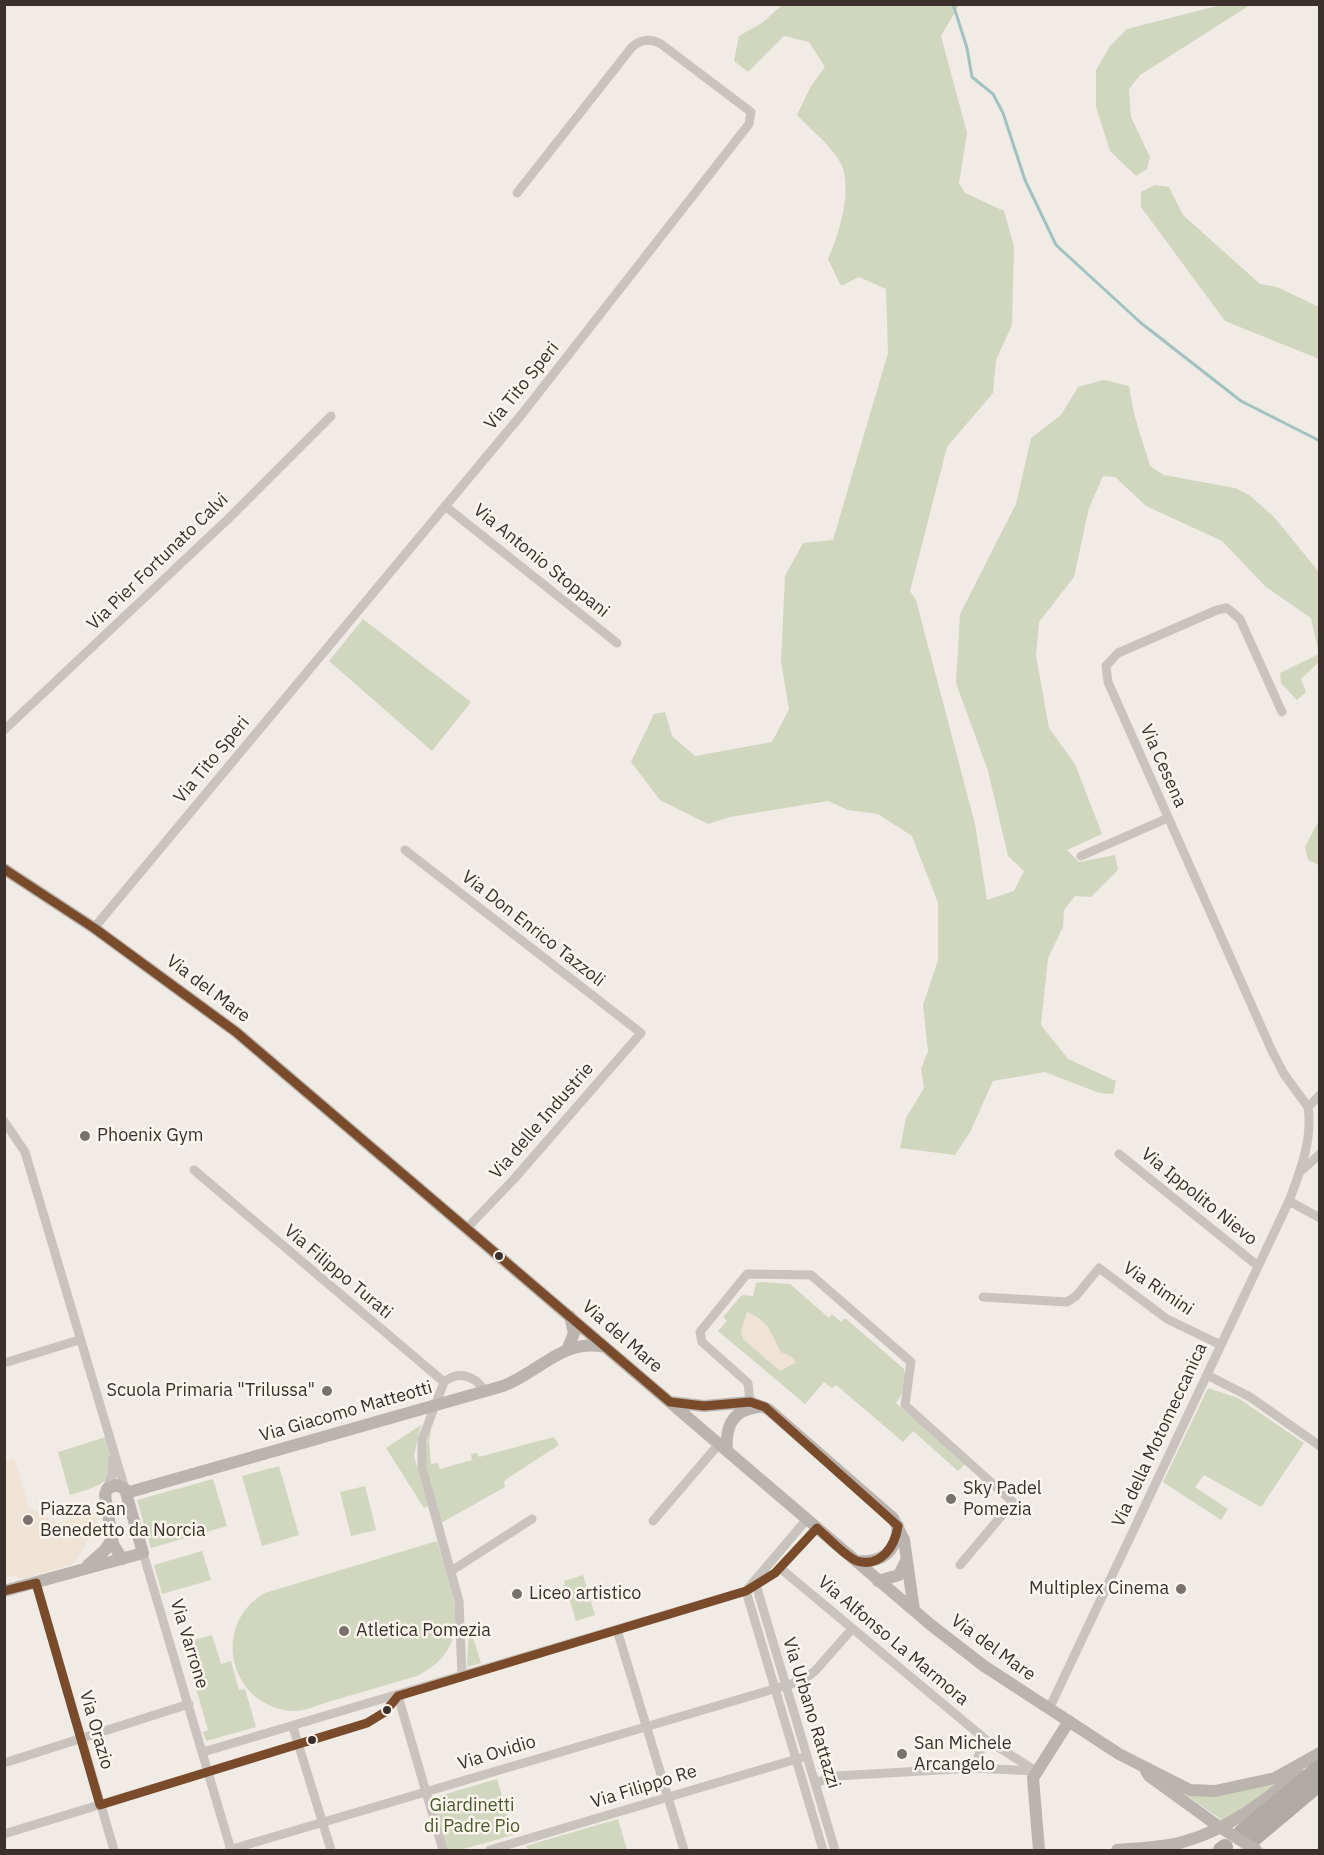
<!DOCTYPE html>
<style>
body{margin:0}
#map{position:relative;width:1324px;height:1855px;overflow:hidden;background:#f0ebe5;font-family:"IBM Plex Sans",sans-serif}
canvas{display:block}
.frame{position:absolute;inset:0;border:6px solid #3b302b;pointer-events:none}
</style>
<div id="map">
<canvas width="1324" height="1855"></canvas>
<div class="frame"></div>
</div>
<script>
const context = document.querySelector('canvas').getContext('2d');
context.lineJoin = 'round';
function fillPath(path, color) {
  context.fillStyle = color;
  context.fill(path, 'evenodd');
}
function stroke(path, color, width, dash) {
  context.strokeStyle = color;
  context.lineWidth = width;
  context.lineCap = dash ? 'butt' : 'round';
  context.setLineDash(dash || []);
  context.stroke(path);
}
function label(font, color, halo, rows, align = 'center') {
  context.font = font + ' "IBM Plex Sans",sans-serif';
  context.lineWidth = 5;
  context.setLineDash([]);
  context.textBaseline = 'middle';
  context.strokeStyle = halo;
  context.fillStyle = color;
  for (const [text, x, y, turn = 0] of rows) {
    context.save();
    context.translate(x, y);
    context.rotate((+turn || 0) * Math.PI / 180);
    context.textAlign = isNaN(turn) ? turn : align;
    if (halo) context.strokeText(text, 0, 0);
    context.fillText(text, 0, 0);
    context.restore();
  }
}
fillPath(new Path2D(`
 M782,5H959L941,36L967,133L959,183L965,193L1004,211L1014,247L1012,325L996,360L993,393L947,447L910,591L916,600L975,824L987,900L1014,891L1024,871L1008,856L988,771L956,683L960,614L1016,504L1031,438L1061,415L1078,387L1104,380L1129,386L1134,414L1150,466L1164,475L1235,488L1249,495L1274,517L1319,572V662L1301,679L1306,692L1297,700L1281,683L1280,673L1319,654L1311,618L1266,587L1222,541L1146,506L1115,477L1103,476L1089,508L1074,577L1039,622L1036,655L1049,728L1075,764L1102,834L1067,850L1079,862L1115,855L1118,870L1091,897L1075,896L1064,910L1063,927L1048,958L1041,1025L1068,1059L1116,1081L1113,1094L1099,1093L1045,1072L993,1081L970,1132L955,1155L900,1148L906,1118L924,1088L921,1069L928,1051L923,1005L938,960V903L912,836L878,814L848,810L828,801L730,817L708,824L660,800L631,762L654,714L665,712L672,736L695,756L772,742L789,709L781,662L785,576L803,543L833,540L888,353L886,289L859,277L841,286L828,259C839,235 853,189 841,164C834,148 809,128 797,115L811,86L825,67L809,42L784,36L748,72L734,61L739,36L762,23Z
 M1221,5H1250L1140,75L1129,89L1131,117L1150,157L1147,169L1136,176L1110,151L1096,107V70L1110,46L1127,29Z
 M1155,185L1169,187L1183,215L1260,284L1277,287L1319,307V359L1225,321L1141,207V192Z
 M363,619L471,702L432,751L329,661Z
 M1319,820V865L1308,860L1305,847Z
 M761,1282L790,1284L829,1318L832,1314L841,1322L845,1318L904,1369C907,1380 904,1393 896,1403L966,1463L958,1471L913,1431L903,1442L836,1385L832,1388L824,1382L805,1404L718,1331L727,1321L723,1317L742,1295L753,1296L756,1283Z
 M1208,1388L1238,1398L1304,1443L1261,1507L1204,1475L1195,1487L1228,1509L1221,1520L1163,1482Z
 M421,1425L414,1456L428,1506L424,1508L386,1448Z
 M431,1430L429,1442L431,1464L438,1463L440,1469L472,1460L471,1454L477,1453L479,1457L554,1437L559,1445L508,1478L504,1482L505,1487L441,1523C433,1492 417,1461 431,1430Z
 M106,1437C118,1481 110,1483 70,1495L58,1452Z
 M279,1466L299,1535L262,1546L242,1476Z
 M213,1479L227,1526L151,1548L137,1500Z
 M365,1486L376,1530L351,1536L340,1492Z
 M437,1541C452,1592 478,1646 417,1676C387,1685 358,1693 328,1702C318,1705 304,1712 293,1711C229,1707 210,1624 265,1593Z
 M202,1551L211,1580L162,1594L154,1565Z
 M583,1575L595,1615L576,1621L564,1581Z
 M469,1624L481,1663L467,1667Z
 M212,1635L221,1664L231,1661L239,1690L245,1689L256,1727L206,1741L203,1732L208,1730L183,1643Z
 M497,1779L513,1835L460,1850H447L432,1798Z
 M1285,1780L1240,1811L1222,1820L1183,1793Z
 M618,1819L627,1850H528L526,1846Z`), '#d1d6bf');
fillPath(new Path2D(`
 M747,1312L759,1318L768,1327L781,1352L792,1357L796,1362L780,1371L743,1339L741,1331Z
 M14,1458L29,1507L56,1523L98,1511H101L102,1514L77,1559L72,1564L21,1579L15,1575L5,1578V1461Z`), '#eee3d5');
stroke(new Path2D(`
 M953,4L967,48L972,77L993,94L1003,113L1025,180L1056,245L1141,323L1241,401L1320,441`), '#a1c2c1', 3);
stroke(new Path2D(`
 M445,506L617,643
 M1282,712L1240,619L1227,608L1217,610L1118,653L1106,666L1108,682L1272,1051L1284,1074L1308,1107
 M4,730L228,519L331,416
 M405,850L641,1033L514,1179L467,1228
 M1081,856L1168,818
 M94,928L522,414L749,124L751,112L661,44C650,38 641,39 632,47L517,193
 M1308,1107L1320,1095
 M4,1121L25,1152L125,1489
 M1119,1154L1258,1266
 M194,1170L444,1382
 M1300,1172L1320,1154
 M1289,1201L1320,1218
 M983,1297L1067,1302L1076,1296L1099,1268L1167,1319L1221,1345
 M4,1363L79,1340
 M1207,1375L1250,1397L1320,1446
 M750,1402L748,1383L702,1342L700,1332L747,1274L811,1275L911,1362L905,1405L1013,1502L960,1565
 M105,1492L112,1476L113,1459
 M807,1519L746,1591L823,1850
 M653,1521L719,1444
 M143,1553L231,1850
 M780,1568L985,1739L1036,1771
 M451,1571L532,1519
 M36,1583L114,1850
 M756,1585L835,1850
 M617,1630L684,1850
 M462,1677L459,1601L422,1468V1440L444,1382C460,1370 475,1376 485,1391
 M398,1696L443,1850
 M1049,1709L1289,1201C1300,1172 1313,1139 1308,1107
 M293,1727L331,1850
 M203,1752L746,1591L775,1573L817,1528
 M4,1763L189,1704
 M974,1768L985,1739
 M815,1783L836,1776L974,1768L1034,1771
 M4,1834L367,1723L385,1712L398,1696
 M229,1850L801,1681L815,1671L852,1629
 M490,1850L807,1756`), '#c9c3be', 9);
stroke(new Path2D(`
 M4,869L94,928L236,1032L931,1625L984,1666L1119,1754L1190,1790L1215,1791L1275,1778L1320,1753
 M568,1348L574,1333L570,1316
 M670,1402L704,1406L750,1402L768,1409L893,1518L904,1540L914,1610
 M727,1451C725,1427 732,1410 758,1407
 M126,1493L503,1386C540,1372 562,1338 605,1347
 M856,1561C882,1563 896,1553 898,1526
 M88,1565L105,1550L112,1539
 M878,1581L899,1575L906,1561
 M4,1591L143,1553L125,1489L116,1485L107,1489L105,1495L113,1544L122,1559
 M1146,1771L1149,1776L1218,1826
 M1039,1850L1033,1778L1069,1721
 M1117,1850C1139,1848 1164,1848 1186,1841C1228,1829 1265,1801 1298,1773`), '#bab3ae', 12);
stroke(new Path2D(`
 M1241,1833L1320,1767
 M1252,1840L1320,1783
 M1221,1850L1225,1847`), '#afaaa4', 16);
stroke(new Path2D(`
 M1218,1826L1256,1850`), '#bab3ae', 12);
stroke(new Path2D(`
 M4,869L94,928L236,1032L670,1402L704,1406L750,1402L765,1407L898,1526C895,1546 881,1568 857,1561C847,1558 826,1536 817,1528L775,1573L746,1591L398,1696L385,1712L367,1723L100,1805L36,1583L4,1591`), '#7a4b2a', 9);
for (const [x, y, r, color] of [
 [85,1136,6,"#7a716c"],
 [499,1256,5,"#3b302b"],
 [327,1391,6,"#7a716c"],
 [951,1499,6,"#7a716c"],
 [28,1520,6,"#7a716c"],
 [1181,1589,6,"#7a716c"],
 [517,1594,6,"#7a716c"],
 [344,1631,6,"#7a716c"],
 [387,1710,5,"#3b302b"],
 [312,1740,5,"#3b302b"],
 [902,1754,6,"#7a716c"]
]) {
  const dot = new Path2D();
  dot.arc(x, y, r, 0, 2 * Math.PI);
  context.fillStyle = color;
  context.fill(dot);
  stroke(dot, '#fbf5ee', 2);
}
label('18px', '#3b302b', '#fbf5ee', [
 ["Via Tito Speri",522,386,-51],
 ["Via Antonio Stoppani",541,561,39],
 ["Via Pier Fortunato Calvi",158,562,-44],
 ["Via Tito Speri",212,760,-50],
 ["Via Cesena",1163,766,66],
 ["Via Don Enrico Tazzoli",533,929,38],
 ["Via del Mare",208,989,37],
 ["Via delle Industrie",542,1121,-49],
 ["Via Ippolito Nievo",1199,1197,39],
 ["Via Filippo Turati",338,1272,40],
 ["Via Rimini",1158,1289,34],
 ["Via del Mare",622,1337,41],
 ["Via Giacomo Matteotti",346,1412,-16],
 ["Via della Motomeccanica",1160,1435,-65],
 ["Via Alfonso La Marmora",893,1641,40],
 ["Via Varrone",189,1644,73],
 ["Via del Mare",993,1648,36],
 ["Via Urbano Rattazzi",811,1713,73],
 ["Via Orazio",96,1730,74],
 ["Via Ovidio",497,1753,-17],
 ["Via Filippo Re",644,1787,-17]
]);
label('18px', '#3b302b', '#fbf5ee', [
 ["Phoenix Gym",97,1136],
 ["Scuola Primaria \"Trilussa\"",315,1391,"right"],
 ["Sky Padel",963,1489],
 ["Pomezia",963,1510],
 ["Piazza San",40,1510],
 ["Benedetto da Norcia",40,1531],
 ["Multiplex Cinema",1169,1589,"right"],
 ["Liceo artistico",529,1594],
 ["Atletica Pomezia",356,1631],
 ["San Michele",914,1744],
 ["Arcangelo",914,1765]
], 'left');
label('18px', '#4a5a2e', '#fbf5ee', [
 ["Giardinetti",472,1806],
 ["di Padre Pio",472,1827]
]);
</script>
